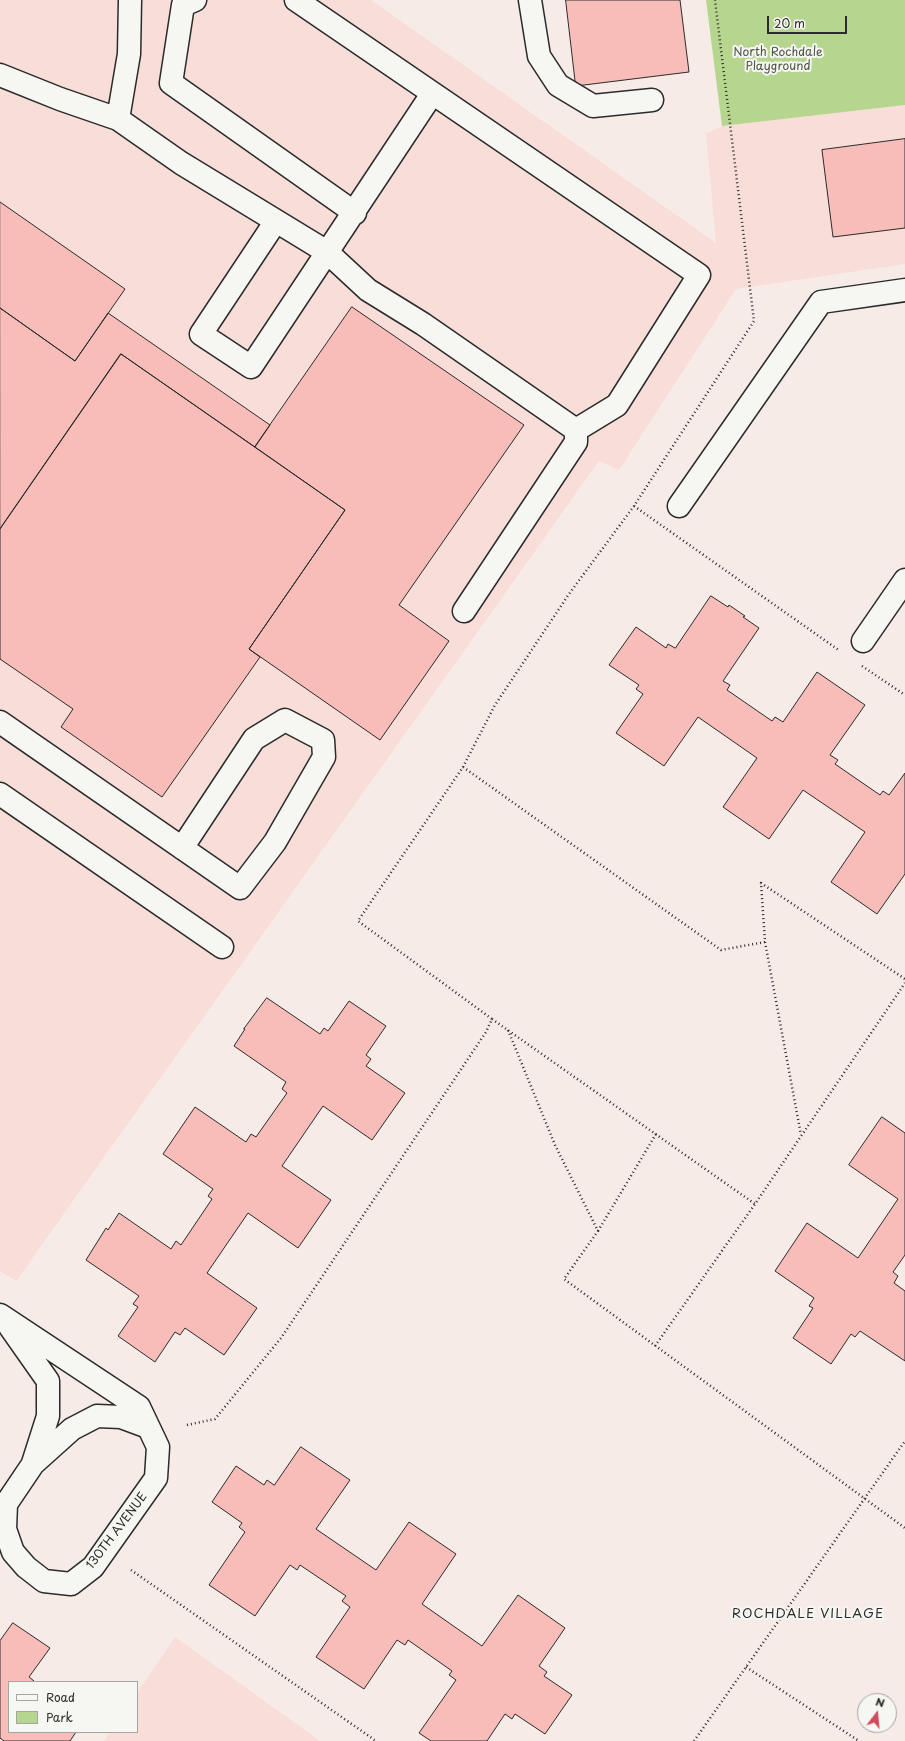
<!DOCTYPE html>
<style>
body{margin:0}
#map{position:relative;width:905px;height:1741px;overflow:hidden;background:#f7ebe7;font-family:"Playpen Sans",sans-serif}
canvas{display:block}
.legend{position:absolute;left:8px;top:1681px;width:130px;height:52px;box-sizing:border-box;background:#f6f6f2;border:1px solid #a5a5a2;margin:0;padding:5px 7px;list-style:none;font-size:12px;color:#2b2b2b}
.legend li{display:flex;align-items:center;gap:8px;height:20px}
.legend b{width:20px;border:1px solid #a5a5a2}
.north{position:absolute;left:857px;top:1693px;width:40px;height:40px;box-sizing:border-box;background:#f6f6f2;border:1px solid #a5a5a2;border-radius:50%;rotate:16deg;font-size:11px;font-weight:700;line-height:16px;text-align:center;color:#2b2b2b}
.north::after{content:'';display:block;margin:auto;width:14px;height:18px;background:#d1495b;clip-path:polygon(50% 0,100% 100%,50% 72%,0 100%)}
.scale{position:absolute;left:767px;top:16px;width:80px;height:18px;box-sizing:border-box;border:2px solid #2b2b2b;border-top:0;padding-left:5px;font-size:12px;line-height:14px;white-space:nowrap;color:#2b2b2b;-webkit-text-stroke:3px #f6f6f2;paint-order:stroke}
</style>
<div id="map">
<canvas width="905" height="1741"></canvas>
<ul class="legend">
<li><b style="height:5px;background:#f6f6f2"></b>Road</li>
<li><b style="height:11px;background:#b6d68f"></b>Park</li>
</ul>
<div class="north">N</div>
<div class="scale">20 m</div>
</div>
<script>
const context = document.querySelector('canvas').getContext('2d');
context.lineJoin = 'round';
function fillPath(path, color) {
  context.fillStyle = color;
  context.fill(path, 'evenodd');
}
function stroke(path, color, width, dash) {
  context.strokeStyle = color;
  context.lineWidth = width;
  context.lineCap = dash ? 'butt' : 'round';
  context.setLineDash(dash || []);
  context.stroke(path);
}
function label(font, color, halo, rows, align = 'center') {
  context.font = font + ' "Playpen Sans",sans-serif';
  context.lineWidth = 4;
  context.setLineDash([]);
  context.textBaseline = 'middle';
  context.strokeStyle = halo;
  context.fillStyle = color;
  for (const [text, x, y, turn = 0] of rows) {
    context.save();
    context.translate(x, y);
    context.rotate((+turn || 0) * Math.PI / 180);
    context.textAlign = isNaN(turn) ? turn : align;
    if (halo) context.strokeText(text, 0, 0);
    context.fillText(text, 0, 0);
    context.restore();
  }
}
fillPath(new Path2D(`
 M0,0H371L716,243L706,134L722,126L905,105V264L736,289L619,470L599,461L16,1281L0,1271Z
 M175,1637L320,1741H104L110,1732H137V1693Z`), '#f8ddd9');
fillPath(new Path2D(`
 M706,0H905V105L722,126Z`), '#b6d68f');
const building = new Path2D(`
 M566,0H680L689,72L576,86Z
 M905,139V228L833,237L822,150Z
 M0,202L125,289L75,361L0,308Z
 M352,307L524,425L399,605L449,641L380,740L249,649L345,510L255,447Z
 M0,308L75,361L108,313L270,425L255,447L121,354L0,529Z
 M121,354L345,510L249,649L260,657L162,797L61,727L73,709L0,659V529Z
 M711,596L728,607L729,605L745,616L743,617L759,628L723,681L730,685L727,690L772,721L775,717L783,722L817,672L865,705L830,755L838,760L835,764L880,795L883,791L889,795L905,773V874L877,914L831,882L865,832L803,790L769,839L723,807L757,758L698,717L664,766L616,733L643,694L636,689L639,685L609,665L636,627L666,648L668,644L675,648Z
 M267,998L320,1034L324,1028L328,1031L349,1001L386,1026L366,1055L371,1059L366,1066L405,1093L372,1140L323,1106L282,1166L331,1200L298,1248L248,1213L207,1273L257,1308L224,1355L185,1328L180,1335L175,1332L155,1362L118,1336L138,1307L133,1304L139,1296L86,1260L106,1228L108,1230L119,1213L171,1249L176,1241L181,1245L212,1199L208,1196L213,1189L163,1154L195,1107L246,1142L251,1134L256,1137L287,1093L282,1089L286,1082L234,1046L245,1029H244Z
 M882,1117L905,1133V1255L893,1272L898,1276L894,1283L905,1291V1361L860,1331L855,1337L851,1334L831,1364L793,1338L813,1308L809,1306L814,1298L775,1271L807,1223L858,1258L898,1199L849,1165Z
 M301,1447L350,1480L316,1529L376,1570L409,1522L456,1554L422,1604L482,1646L518,1595L565,1628L539,1666L547,1672L544,1676L572,1695L545,1734L515,1714L512,1719L505,1714L487,1741H431L419,1733L456,1680L449,1675L452,1671L408,1640L405,1645L397,1640L364,1689L316,1657L350,1607L342,1601L346,1596L300,1565L297,1570L290,1565L255,1616L209,1585L245,1532L239,1527L242,1523L212,1502L236,1466L264,1485L267,1480L274,1485Z
 M13,1623L50,1648L29,1677L34,1681L33,1682H9V1732H76L70,1741H4L0,1738V1641Z`);
fillPath(building, '#f9bdb9');
stroke(building, '#2b2b2b', 1);
const minor = new Path2D(`
 M195,0L183,5L171,83L355,213
 M296,0L699,275L617,405L576,430
 M530,0L539,56L558,85L593,106L652,100
 M0,75L60,99L118,119L181,163L327,252L368,290L423,324L576,430V442L464,611
 M118,119L129,54L130,0
 M276,221L201,334L251,367C311,276 372,185 432,94
 M679,506L821,302L905,290
 M863,641L905,580
 M0,722L240,888L275,842L324,757L323,740L285,720L254,739L182,848
 M0,794L222,947
 M0,1315L139,1407L158,1447L156,1478L93,1567L71,1584L44,1581L26,1567L13,1552L5,1529L6,1504L33,1464L72,1429L97,1416L121,1417L148,1427
 M10,1327L48,1381V1416L33,1463`);
stroke(minor, '#2b2b2b', 25);
stroke(new Path2D(`
 M634,506L840,651
 M862,666L905,695
 M463,767L721,950L765,942L761,883L905,979
 M765,942L801,1135
 M492,1019L755,1204L905,983
 M508,1030L555,1145L598,1231L564,1279L905,1528
 M598,1231L656,1134
 M655,1346L755,1204
 M187,1425L215,1419L281,1338L486,1032L492,1019L358,921L463,767L495,705L569,594L634,506L754,321L715,0
 M131,1570L376,1741
 M746,1667L859,1741
 M694,1741L905,1441`), '#2b2b2b', 2.5, [1, 3]);
stroke(minor, '#f6f6f2', 22);
label('12px', '#4e5644', '#f6f6f2', [
 ["North Rochdale",778,53],
 ["Playground",778,67]
]);
label('12px', '#2b2b2b', '#f6f6f2', [
 ["130TH AVENUE",117,1531,-53]
]);
context.letterSpacing = '1px';
label('13px', '#2b2b2b', '#f6f6f2', [
 ["ROCHDALE VILLAGE",808,1614]
]);
context.letterSpacing = '0px';
</script>
